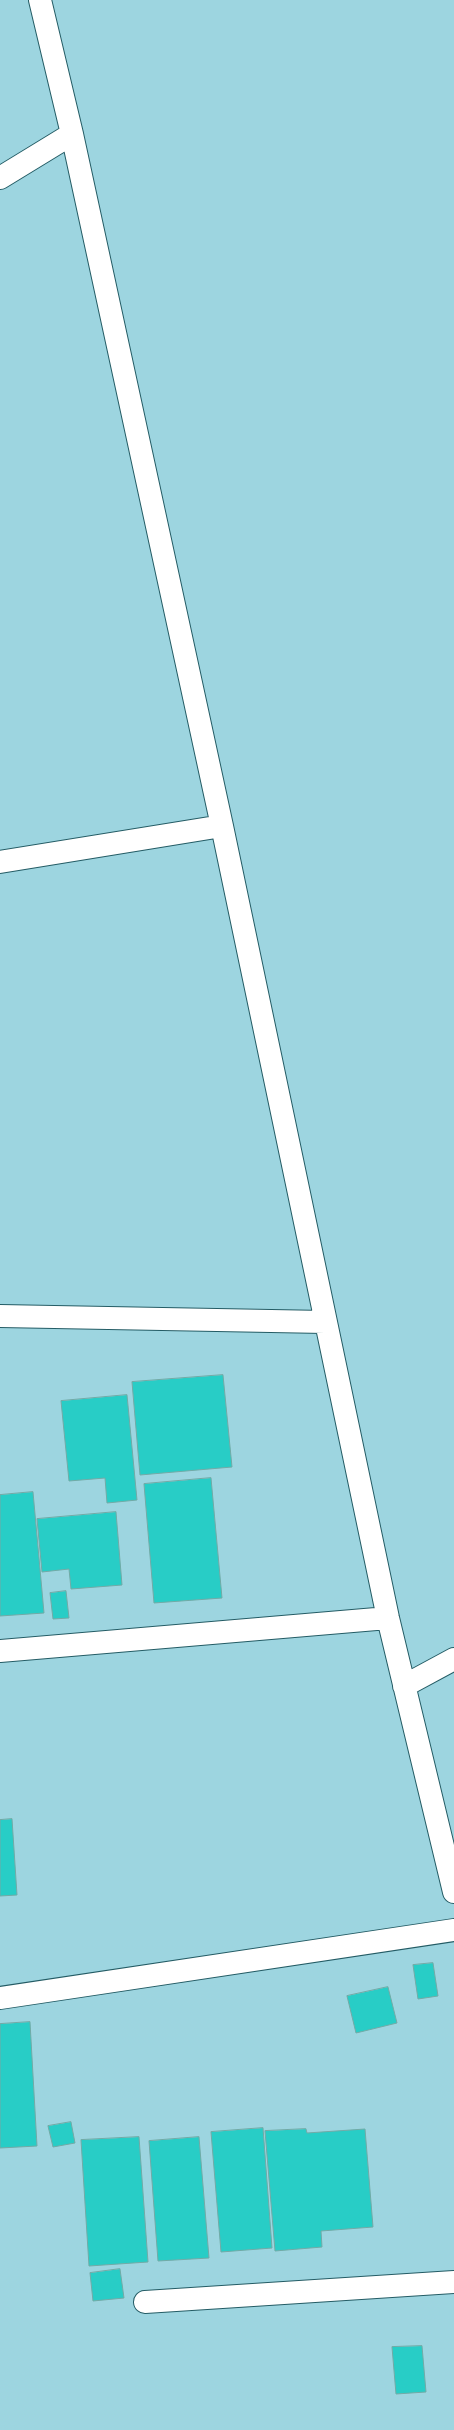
<!DOCTYPE html>
<style>
body{margin:0}
canvas{display:block;background:#9dd5e0}
</style>
<canvas width="454" height="2430"></canvas>
<script>
const context = document.querySelector('canvas').getContext('2d');
context.lineJoin = 'round';
function fillPath(path, color) {
  context.fillStyle = color;
  context.fill(path, 'evenodd');
}
function stroke(path, color, width, dash) {
  context.strokeStyle = color;
  context.lineWidth = width;
  context.lineCap = dash ? 'butt' : 'round';
  context.setLineDash(dash || []);
  context.stroke(path);
}
const building = new Path2D(`
 M223,1375L232,1467L140,1475L132,1382Z
 M127,1395L137,1500L107,1503L105,1478L69,1481L61,1401Z
 M211,1478L222,1598L154,1603L144,1484Z
 M33,1492L44,1613L0,1616V1495Z
 M116,1512L122,1585L71,1589L69,1569L42,1572L37,1519Z
 M66,1591L69,1618L53,1619L50,1593Z
 M12,1819L17,1895L0,1896V1820Z
 M433,1963L438,1996L418,1999L413,1965Z
 M388,1987L397,2023L356,2033L347,1996Z
 M30,2022L37,2146L0,2148V2024Z
 M71,2122L75,2143L53,2147L48,2126Z
 M263,2128L272,2248L221,2252L211,2132Z
 M306,2129L307,2133L365,2129L373,2227L321,2231L322,2247L275,2251L265,2131Z
 M139,2137L148,2262L89,2266L81,2140Z
 M199,2137L209,2258L158,2261L149,2141Z
 M120,2269L124,2298L93,2301L90,2273Z
 M422,2346L426,2392L396,2394L392,2347Z`);
fillPath(building, '#28cdc6');
stroke(building, '#72aaa6', 1);
const minor = new Path2D(`
 M40,0L72,134L222,826L388,1618L454,1892
 M0,178L72,134
 M0,862L222,826
 M0,1316L325,1322
 M0,1651L388,1618
 M404,1686L454,1659
 M0,1998L454,1930
 M145,2302L454,2282`);
stroke(minor, '#245c65', 24);
stroke(minor, '#fff', 22);
</script>
